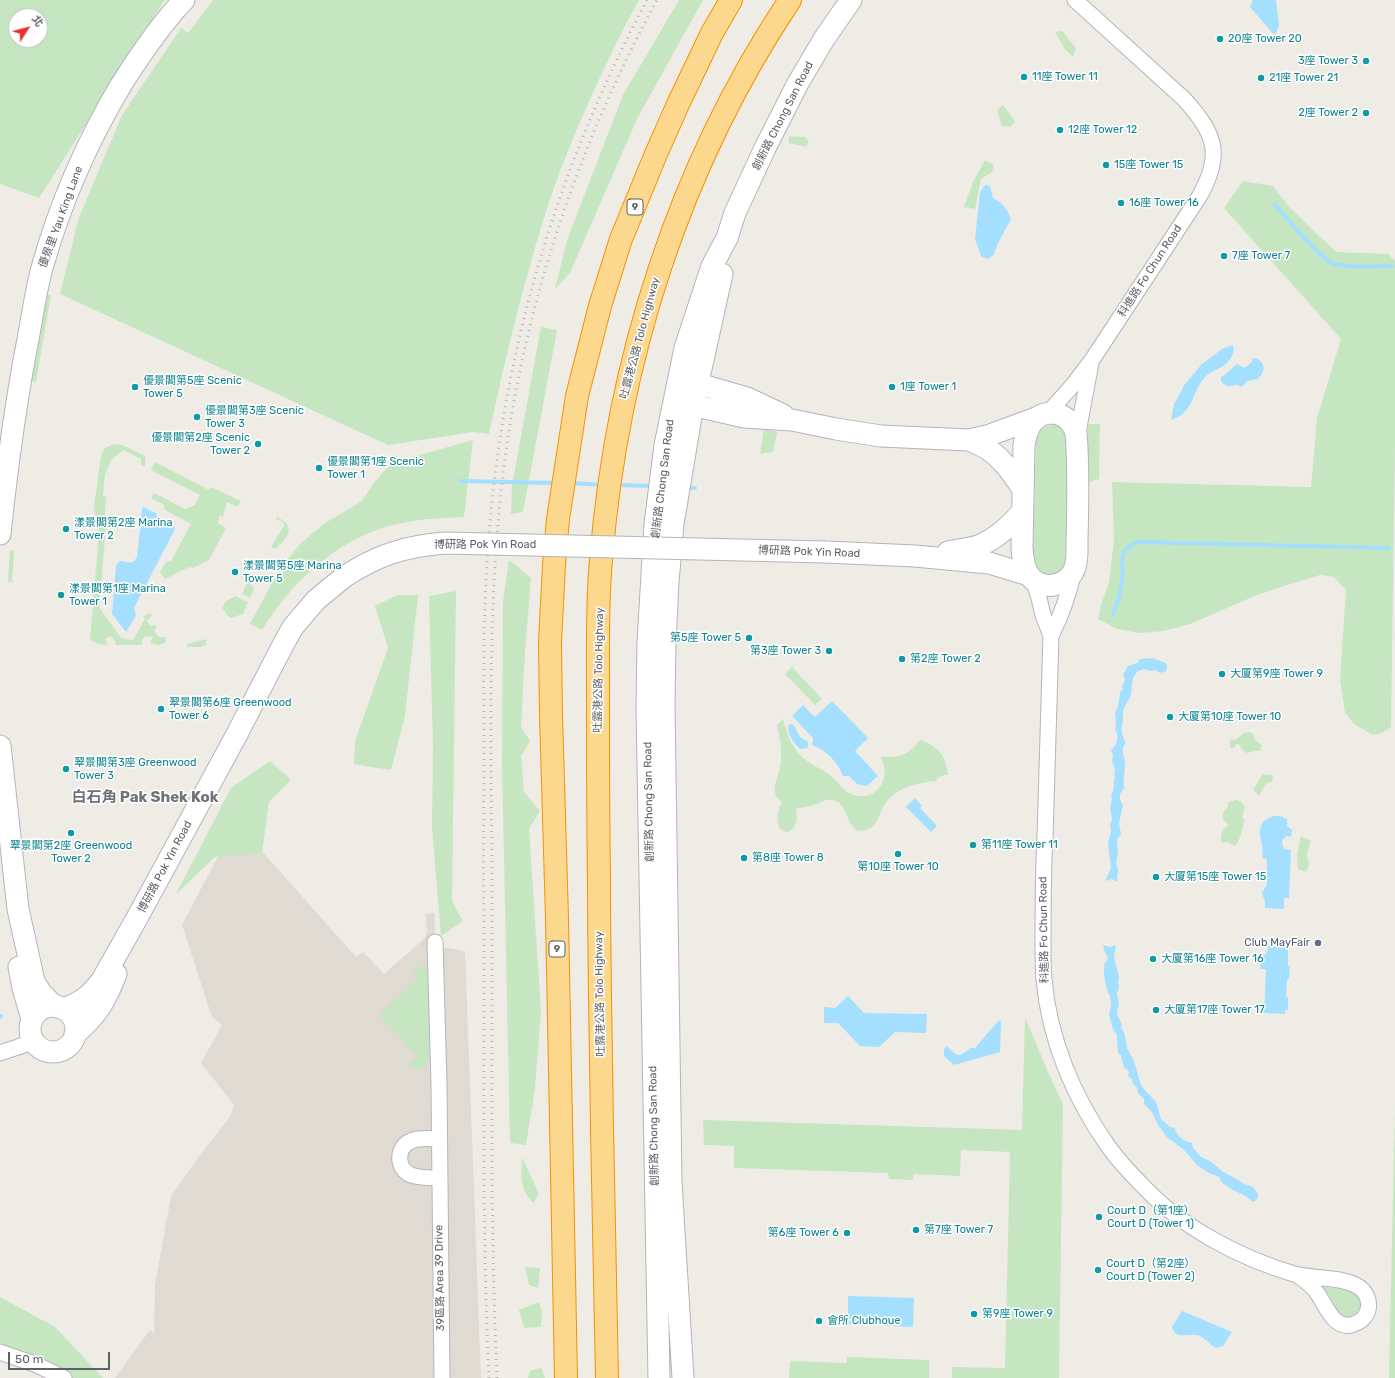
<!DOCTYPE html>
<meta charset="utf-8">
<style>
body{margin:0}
#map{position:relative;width:1395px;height:1378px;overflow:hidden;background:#efece5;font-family:Rubik,"Noto Sans TC",sans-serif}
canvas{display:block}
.north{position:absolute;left:8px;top:8px;width:40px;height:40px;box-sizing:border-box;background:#fff;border:1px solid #bec0c1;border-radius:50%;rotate:54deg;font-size:11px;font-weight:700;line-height:16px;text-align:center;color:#5d6165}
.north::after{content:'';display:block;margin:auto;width:14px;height:18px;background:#e93133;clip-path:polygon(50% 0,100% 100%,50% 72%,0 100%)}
.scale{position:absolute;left:8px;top:1352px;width:102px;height:18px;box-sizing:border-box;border:2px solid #5d6165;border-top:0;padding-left:5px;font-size:12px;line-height:14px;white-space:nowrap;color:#5d6165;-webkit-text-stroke:3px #fff;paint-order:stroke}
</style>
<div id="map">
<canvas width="1395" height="1378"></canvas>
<div class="north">北</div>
<div class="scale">50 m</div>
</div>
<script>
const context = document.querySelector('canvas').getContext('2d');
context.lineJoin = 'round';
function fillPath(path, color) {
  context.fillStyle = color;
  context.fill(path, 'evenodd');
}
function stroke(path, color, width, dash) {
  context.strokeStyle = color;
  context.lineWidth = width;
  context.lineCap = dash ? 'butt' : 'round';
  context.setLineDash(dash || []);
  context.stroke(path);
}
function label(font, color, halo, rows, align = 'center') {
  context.font = font + ' Rubik,"Noto Sans TC",sans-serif';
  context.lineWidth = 3;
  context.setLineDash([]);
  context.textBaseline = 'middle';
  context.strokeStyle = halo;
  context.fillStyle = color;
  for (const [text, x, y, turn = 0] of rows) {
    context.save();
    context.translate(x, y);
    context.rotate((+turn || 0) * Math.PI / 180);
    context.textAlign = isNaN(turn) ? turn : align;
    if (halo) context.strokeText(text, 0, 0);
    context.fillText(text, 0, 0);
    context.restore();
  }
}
fillPath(new Path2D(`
 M236,822L356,957L363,952L384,974L425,938L427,929L425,914L435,913L434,946L465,951L481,1378H115L150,1330L154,1334L155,1285L171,1196L203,1151L230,1117L234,1105L201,1063L222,1025L212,1017L182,925Z`), '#dfdbd3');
fillPath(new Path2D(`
 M0,0H165L39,198L0,184ZM16,16H40V40H16Z
 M213,0H639C625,24 614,48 602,73C583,114 565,156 550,199C525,276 506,355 489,434L473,432L388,445L60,294L78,220L122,115L181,28L188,33Z
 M679,0H703L637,119L570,273L555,289L567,240L623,95Z
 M1062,31L1076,48L1073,57L1064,48L1055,32Z
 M1003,105L1015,121L1010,127L1002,126L997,110Z
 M789,136L805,137L809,141L806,147L789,143Z
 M985,160L994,165L992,172L981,179L975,209L964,207L973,182Z
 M1243,181L1273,186L1290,208L1336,252L1388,254L1395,261V445L1391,727L1382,733L1373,735L1354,724L1345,713L1340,679L1346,590L1334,577L1320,575L1284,586L1257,595L1190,624L1163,631L1140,633L1117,629L1098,619L1101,605L1109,582L1114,540L1112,482L1311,487L1317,418L1341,339L1224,208Z
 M46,294L51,295L36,382L31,381Z
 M541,327L557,330L523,512L511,514L512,486Z
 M1088,424H1100L1099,479L1086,483Z
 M1053,425C1064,427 1065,434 1068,443L1065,563C1061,573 1048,580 1039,571C1036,569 1034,564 1033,560L1036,438C1039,430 1044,426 1053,425Z
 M764,429L777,432L773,452L760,454Z
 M473,440L464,517C442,518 419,519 397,524C339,537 292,581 262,630L250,624L279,570L300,544L325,523L359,503L364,498L373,484L386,469L394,463L405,459Z
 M113,444L122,445L145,456V467L141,465V459L123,450L112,459L105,474L103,496L106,497L105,515L107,516L99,607L121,638L133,640L145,619L143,616L151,613L152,616L147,620L150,626L155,625L157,627L154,631L159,637H165L166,642L159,645L150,643L153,637L145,636L142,640V645H116L115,641L111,636L105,639L108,645L99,644L90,640L99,532L94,507L101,456L105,448Z
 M155,462L209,490L211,487L241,501L237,507L227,502L223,517L220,515L218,523L226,528L209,560L193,568L189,567L165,579L160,572L166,562L171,561L191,524L165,510L163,504L151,498L154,493L185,509L195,505L200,495L151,470Z
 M277,516L287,524L289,531L286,538L275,549L271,547L284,526L283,522L276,519Z
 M10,550L14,551L12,582H8Z
 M509,560L531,578L525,652L521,727L530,741L521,756L524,792L540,811L529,829L541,1011L535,1088L526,1145L510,1143L502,763L503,602Z
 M248,580H250L254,589L250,598L242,594Z
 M456,591L452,901L463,921L441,936L432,828L433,747L429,596Z
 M397,595H418L405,716L391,770L354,764L355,741L388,648L375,606Z
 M235,596L248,602L243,614L230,618L222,608L226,601Z
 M206,639V645L201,647H187V644Z
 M792,667L822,699L815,705L785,674Z
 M783,719C787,735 793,751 807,761C815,767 824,770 831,776C838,781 843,791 851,794C876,804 893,778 880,756C899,759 908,755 920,740C939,747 946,755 948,775C942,775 939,776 936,781C916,783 897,787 885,804C879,812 878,826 868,829C847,838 849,808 838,802C828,796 820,803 811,806C806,807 801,808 796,808C797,817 798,828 788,832C773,831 777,812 782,802C778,799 776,797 775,792C773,785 778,778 779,771C783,755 781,740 777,725Z
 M1249,732L1252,733L1256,741L1262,745L1260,751H1255L1247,753L1242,750L1239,744H1236L1234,748H1230V741L1231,739L1235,740L1244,733Z
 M270,761L291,780L269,802L262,853L215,857L176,894L231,788Z
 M1263,774L1273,775L1272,782L1266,783L1259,796L1253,790Z
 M1236,800L1241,802L1245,807L1242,818H1244C1244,826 1240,841 1235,846L1228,842L1221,843V835L1224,828L1227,827L1228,824L1226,821H1224C1222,814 1223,811 1228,807V803L1231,801Z
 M1301,836L1311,841L1307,854L1309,865L1306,872L1298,869L1297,855Z
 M417,966L423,967L428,971L429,974V1059L425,1066C419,1070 414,1069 409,1063L417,1056L379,1014L419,978L412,970Z
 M1025,1017L1048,1072L1063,1104L1059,1378H952V1367L1005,1368L1010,1152L961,1150L960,1176L913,1174V1180L889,1179L888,1173L734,1168V1146L704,1145L703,1120L1022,1130Z
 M1395,1108V1378H1389Z
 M522,1157L539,1194L533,1203C519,1187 521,1177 522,1157Z
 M525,1267L540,1268L538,1288L529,1285Z
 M1317,1282L1356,1292C1357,1294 1360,1297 1361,1300C1363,1308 1356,1315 1349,1317L1339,1315C1330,1300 1332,1294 1317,1282Z
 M0,1297L55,1327L103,1378H69L0,1349Z
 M539,1302L542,1312L541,1327L524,1328L519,1310Z
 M847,1357L929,1360V1378H789L790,1361L847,1363Z
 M541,1368L545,1378H528L530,1371Z`), '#c5e6c1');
fillPath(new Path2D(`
 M1253,0H1276L1279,25L1275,36L1250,7Z
 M985,185L990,186L993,198C1003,203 1007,209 1011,219L998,243L994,254L988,259L981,256L975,239L980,192Z
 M1233,345C1234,350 1234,354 1230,359C1225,368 1214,369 1207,375C1191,390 1196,412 1171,420L1174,404L1185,384L1202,364L1222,349Z
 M1253,358L1258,359C1266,366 1265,371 1258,379L1247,381L1244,385L1241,387L1238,385C1230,386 1226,388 1221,381V377C1228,374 1231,368 1237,364L1244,368L1251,363Z
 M143,507L156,513L158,518L173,526L175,529L134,608L136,616L126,632L112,614L116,566L118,562L122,561L130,563L134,561L137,557L142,509Z
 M1152,658L1166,663L1167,666L1166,671L1160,673L1155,670L1150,671L1144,669C1130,672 1133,684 1131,695C1130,699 1127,702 1125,706C1123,709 1123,712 1123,715C1123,727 1119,730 1126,743C1119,750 1125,756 1125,763C1125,772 1123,780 1124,789L1120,794V800L1123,805L1119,823L1121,834L1117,840L1118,852L1116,863L1118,869L1117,878L1118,882L1112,879L1105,881L1111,868L1108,843L1111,831L1110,825L1112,820L1110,808L1112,799L1111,795C1115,790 1113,783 1115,777L1114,775L1115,770L1112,760L1113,755L1111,750C1118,744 1119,736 1115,729L1116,724L1115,712L1118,707L1120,693L1123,689L1122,686L1125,680L1123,675L1128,666L1137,663L1140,659Z
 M832,701L868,738L855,751L878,776L867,786L857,784L849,776H843C837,761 827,751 812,745L813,738L792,716L803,705L815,717Z
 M791,724L794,725L800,737L808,742V748L800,749C794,743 788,736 788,726Z
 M915,798L922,806L920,808L937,826L931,832L906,807Z
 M1274,816H1280L1287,819V826L1292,830L1291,837L1287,836L1283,839L1282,843L1284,849L1291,850L1289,898H1284V909L1265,908V902L1262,893L1267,884V861L1266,859L1262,858C1266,843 1249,823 1274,816Z
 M1103,945L1110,947L1116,945L1114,958L1119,977L1118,981L1119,987L1117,994L1119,1003L1117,1014L1122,1025L1121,1028L1125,1035L1127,1048L1134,1061L1140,1082L1143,1088L1156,1102L1161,1119L1170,1127L1175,1128C1176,1136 1184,1141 1192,1143L1193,1148L1201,1157L1210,1161L1222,1171L1245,1184L1253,1187L1258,1194C1258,1198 1257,1200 1253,1202L1244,1195L1233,1190L1222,1183L1219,1177L1209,1173L1197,1165L1184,1150L1167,1137L1158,1125L1152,1112L1144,1104V1099L1138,1093L1137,1087L1133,1084L1132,1079L1128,1076L1129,1073L1128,1070L1124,1068L1121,1055L1118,1053L1117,1035L1113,1029L1109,1015L1111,1004L1110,996L1107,991L1104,975V965L1108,958L1104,950Z
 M1269,945L1288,946V966H1290L1289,979H1287L1286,997H1288V1010H1285V1014L1264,1013L1266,970L1265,969H1260L1262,958L1267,952Z
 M848,996L864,1013L927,1014L926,1033L895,1032L879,1047L860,1046L838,1023H824V1007L835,1008Z
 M998,1021H1001L1000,1052L954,1065L944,1056V1049L947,1046C957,1056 958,1059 970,1048H975Z
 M848,1296L914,1298L913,1327L848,1324Z
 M1182,1311L1232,1332L1223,1346L1216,1348C1210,1345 1206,1339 1200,1336C1190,1332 1175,1341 1172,1327Z`), '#a5dfff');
stroke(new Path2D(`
 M1274,204C1286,216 1319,258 1332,263C1351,269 1374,266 1393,266
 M460,481L557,483
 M570,483L603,485
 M616,485L653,486
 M686,488H695
 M1113,615C1117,604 1121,593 1122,581C1124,563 1116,548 1139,542L1389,548
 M0,1017L1,1016`), '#a5dfff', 4);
const street = new Path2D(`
 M1048,413L1073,385L1092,360L1199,197C1223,155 1216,134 1184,99L1075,0
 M1077,438L1091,363
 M1033,579L1039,598L1043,615L1051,636C1049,703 1047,769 1045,836C1043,873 1043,909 1043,946C1043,957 1043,968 1044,979C1049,1039 1074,1098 1108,1146C1118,1160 1131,1174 1143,1186C1181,1227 1240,1258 1294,1274C1312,1279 1342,1276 1359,1287C1373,1297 1372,1318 1354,1324C1333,1332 1325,1302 1315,1290C1310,1284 1304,1280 1297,1275
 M1051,636C1061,616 1069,593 1074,571
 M435,942L439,1085L442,1378
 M0,1053L18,1047L33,1041
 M438,1139C430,1139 419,1137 411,1141C396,1147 396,1169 411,1175C420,1178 430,1178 439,1178
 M0,1352L37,1365L64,1378`);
const secondary = new Path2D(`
 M685,380L747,398L783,415
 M679,402L744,417L792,420L836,429L881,436L969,440L987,436L1036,418
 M1053,413C1065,415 1072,421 1076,433C1079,468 1078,504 1077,540C1077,549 1078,561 1074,570C1066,588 1040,591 1029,575C1023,567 1023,557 1022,548L1024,445C1027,428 1033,413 1053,413Z
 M969,440C976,443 983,446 989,450C1004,460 1013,475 1023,489
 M0,534C7,467 16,400 29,334C33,312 36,290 42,268C60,204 87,142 121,85C140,55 160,25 184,0
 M826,552L915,556L989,563L1029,575
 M948,552C958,550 969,549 978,546C997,539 1010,525 1023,511
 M0,746L18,909L34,981L41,993L51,1003L57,1007
 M19,967L23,988L32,1019
 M30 1029a23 23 0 1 1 46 0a23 23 0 1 1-46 0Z
 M63,1009C81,1003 90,996 102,980L137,918L236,736L284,643L293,627L316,600L344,577
 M75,1034C97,1016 106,1000 116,974
 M659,1378L647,708L648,642L655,524L665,445L685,348L712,266L727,238L735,213L765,148L798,83L824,39L851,0
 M683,1378L671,1182L664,706L665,642L668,582L673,524L693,405L722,274`);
const highway = new Path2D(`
 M566,1378L557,918L551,715L550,642L554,565L558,519L577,396L600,306L621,239L656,154L679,102L712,33L731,0
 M607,1378C605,1295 604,1212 602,1129C601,1046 599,963 599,880C598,816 598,752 598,688C598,645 597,602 601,560C617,362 679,166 790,0`);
stroke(street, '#b2b6ba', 17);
stroke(secondary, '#b1b5ba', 23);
stroke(highway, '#f39201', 24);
stroke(street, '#fff', 15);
stroke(secondary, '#fff', 21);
stroke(highway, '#fcd78e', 22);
stroke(new Path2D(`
 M489,1378C482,1228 484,1077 484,926C483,863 484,799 484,735C483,646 484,556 496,468C517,303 569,146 647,0
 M497,1378C490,1221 492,1062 492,905C492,761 486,617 503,474C523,308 577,147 657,0`), '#b3b4b5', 3, [1, 5]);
const secondaryBridge = new Path2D(`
 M344,577C377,555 406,546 445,543L826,552`);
stroke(secondaryBridge, '#b1b5ba', 23, []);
stroke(secondaryBridge, '#fff', 21);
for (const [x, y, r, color] of [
 [1220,39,4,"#0f9aa8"],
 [1366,61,4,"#0f9aa8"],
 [1024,77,4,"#0f9aa8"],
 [1261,78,4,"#0f9aa8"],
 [1366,113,4,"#0f9aa8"],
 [1060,130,4,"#0f9aa8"],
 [1106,165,4,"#0f9aa8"],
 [1121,203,4,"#0f9aa8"],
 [1224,256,4,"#0f9aa8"],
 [135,387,4,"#0f9aa8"],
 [892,387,4,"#0f9aa8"],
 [197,417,4,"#0f9aa8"],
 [258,444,4,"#0f9aa8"],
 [319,468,4,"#0f9aa8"],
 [66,529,4,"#0f9aa8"],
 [235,572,4,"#0f9aa8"],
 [61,595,4,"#0f9aa8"],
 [749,638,4,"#0f9aa8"],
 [829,651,4,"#0f9aa8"],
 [902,659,4,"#0f9aa8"],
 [1222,674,4,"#0f9aa8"],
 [161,709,4,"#0f9aa8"],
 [1170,717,4,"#0f9aa8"],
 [66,769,4,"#0f9aa8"],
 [71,833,4,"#0f9aa8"],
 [973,845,4,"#0f9aa8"],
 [898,854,4,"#0f9aa8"],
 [744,858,4,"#0f9aa8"],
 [1156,877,4,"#0f9aa8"],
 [1318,943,4,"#5c6f8a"],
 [1153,959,4,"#0f9aa8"],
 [1156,1010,4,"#0f9aa8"],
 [1099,1217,4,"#0f9aa8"],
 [916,1230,4,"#0f9aa8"],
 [847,1233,4,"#0f9aa8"],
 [1098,1270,4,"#0f9aa8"],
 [974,1314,4,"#0f9aa8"],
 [819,1321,4,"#0f9aa8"]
]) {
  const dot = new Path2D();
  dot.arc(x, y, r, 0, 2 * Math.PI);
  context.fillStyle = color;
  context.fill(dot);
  stroke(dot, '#fff', 1.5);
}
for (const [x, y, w] of [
 [635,207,16],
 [557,949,16]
]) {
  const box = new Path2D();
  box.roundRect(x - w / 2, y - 8, w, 16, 3);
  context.fillStyle = '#fff';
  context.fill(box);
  stroke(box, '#5d6165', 1);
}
label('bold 10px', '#5d6165', null, [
 ["9",635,207],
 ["9",557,949]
]);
label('11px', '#0d838f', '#fff', [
 ["20座 Tower 20",1228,39],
 ["3座 Tower 3",1358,61,"right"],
 ["11座 Tower 11",1032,77],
 ["21座 Tower 21",1269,78],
 ["2座 Tower 2",1358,113,"right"],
 ["12座 Tower 12",1068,130],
 ["15座 Tower 15",1114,165],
 ["16座 Tower 16",1129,203],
 ["7座 Tower 7",1232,256],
 ["優景閣第5座 Scenic",143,381],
 ["Tower 5",143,394],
 ["1座 Tower 1",900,387],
 ["優景閣第3座 Scenic",205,411],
 ["Tower 3",205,424],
 ["優景閣第2座 Scenic",250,438,"right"],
 ["Tower 2",250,451,"right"],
 ["優景閣第1座 Scenic",327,462],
 ["Tower 1",327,475],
 ["漾景閣第2座 Marina",74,523],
 ["Tower 2",74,536],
 ["漾景閣第5座 Marina",243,566],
 ["Tower 5",243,579],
 ["漾景閣第1座 Marina",69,589],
 ["Tower 1",69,602],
 ["第5座 Tower 5",741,638,"right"],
 ["第3座 Tower 3",821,651,"right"],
 ["第2座 Tower 2",910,659],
 ["大厦第9座 Tower 9",1230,674],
 ["翠景閣第6座 Greenwood",169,703],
 ["Tower 6",169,716],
 ["大厦第10座 Tower 10",1178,717],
 ["翠景閣第3座 Greenwood",74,763],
 ["Tower 3",74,776],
 ["第11座 Tower 11",981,845],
 ["翠景閣第2座 Greenwood",71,846,"center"],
 ["Tower 2",71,859,"center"],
 ["第8座 Tower 8",752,858],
 ["第10座 Tower 10",898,867,"center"],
 ["大厦第15座 Tower 15",1164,877],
 ["大厦第16座 Tower 16",1161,959],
 ["大厦第17座 Tower 17",1164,1010],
 ["Court D（第1座）",1107,1211],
 ["Court D (Tower 1)",1107,1224],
 ["第7座 Tower 7",924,1230],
 ["第6座 Tower 6",839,1233,"right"],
 ["Court D（第2座）",1106,1264],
 ["Court D (Tower 2)",1106,1277],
 ["第9座 Tower 9",982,1314],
 ["會所 Clubhoue",827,1321]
], 'left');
label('11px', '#5d6165', '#fff', [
 ["創新路 Chong San Road",783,116,-63],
 ["優景里 Yau King Lane",61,217,-70],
 ["科進路 Fo Chun Road",1150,271,-57],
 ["吐露港公路 Tolo Highway",640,338,-75],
 ["創新路 Chong San Road",663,479,-83],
 ["博研路 Pok Yin Road",485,545],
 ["博研路 Pok Yin Road",809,552,2],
 ["吐露港公路 Tolo Highway",599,670,-89],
 ["創新路 Chong San Road",649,802,-91],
 ["博研路 Pok Yin Road",165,867,-62],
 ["科進路 Fo Chun Road",1044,930,-91],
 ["吐露港公路 Tolo Highway",600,994,-91],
 ["創新路 Chong San Road",654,1126,-91],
 ["39區路 Area 39 Drive",440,1278,-91]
]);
label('11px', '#4e5e75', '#fff', [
 ["Club MayFair",1310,943]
], 'right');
label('bold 15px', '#6e7377', '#fff', [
 ["白石角 Pak Shek Kok",145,798]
]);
</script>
